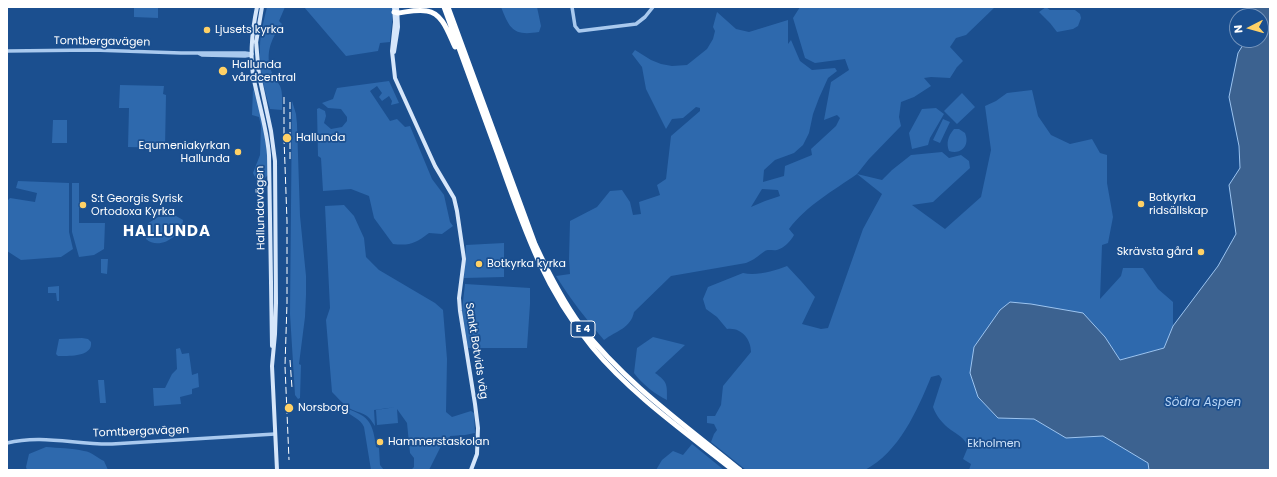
<!DOCTYPE html>
<meta charset="utf-8">
<style>
body{margin:0}
#map{position:relative;width:1277px;height:477px;overflow:hidden;background:#1b4f8f;font-family:Poppins,sans-serif}
canvas{display:block}
.frame{position:absolute;inset:0;border:8px solid #fff;pointer-events:none}
.north{position:absolute;left:1229px;top:8px;width:40px;height:40px;box-sizing:border-box;background:#1b4f8f;border:1px solid #7695bc;border-radius:50%;rotate:264deg;font-size:11px;font-weight:700;line-height:16px;text-align:center;color:#fff}
.north::after{content:'';display:block;margin:auto;width:14px;height:18px;background:#ffd166;clip-path:polygon(50% 0,100% 100%,50% 72%,0 100%)}
</style>
<div id="map">
<canvas width="1277" height="477"></canvas>
<div class="frame"></div>
<div class="north">N</div>
</div>
<script>
const context = document.querySelector('canvas').getContext('2d');
context.lineJoin = 'round';
function fillPath(path, color) {
  context.fillStyle = color;
  context.fill(path, 'evenodd');
}
function stroke(path, color, width, dash) {
  context.strokeStyle = color;
  context.lineWidth = width;
  context.lineCap = dash ? 'butt' : 'round';
  context.setLineDash(dash || []);
  context.stroke(path);
}
function label(font, color, halo, rows, align = 'center') {
  context.font = font + ' Poppins,sans-serif';
  context.lineWidth = 3.5;
  context.setLineDash([]);
  context.textBaseline = 'middle';
  context.strokeStyle = halo;
  context.fillStyle = color;
  for (const [text, x, y, turn = 0] of rows) {
    context.save();
    context.translate(x, y);
    context.rotate((+turn || 0) * Math.PI / 180);
    context.textAlign = isNaN(turn) ? turn : align;
    if (halo) context.strokeText(text, 0, 0);
    context.fillText(text, 0, 0);
    context.restore();
  }
}
fillPath(new Path2D(`
 M134,7H158V18L134,17Z
 M267,7H285L279,21L282,24C270,40 264,56 273,75C275,79 278,82 280,86C283,92 282,103 282,110L270,109C264,89 259,68 260,47C260,34 264,20 267,7Z
 M304,7H392V22L390,42L380,43L378,51L346,56Z
 M501,7H537L541,26L539,32C514,36 510,30 501,7Z
 M800,7H995L966,35L956,38L950,47L963,61L957,67L950,78L931,77L924,78L931,86L914,97L901,102L899,117L901,126L869,159L857,174L882,180L892,170L911,155L942,152L949,158L961,155L969,161L970,168L933,202L912,205L945,229L981,197L991,150L985,106L996,101L1007,93L1032,90L1038,116L1051,135L1070,144L1092,139L1100,153L1107,155V183L1113,217L1108,243L1102,245L1100,299L1121,276L1123,268H1143L1158,289L1173,302V326L1164,348L1120,360L1105,337L1013,419H1034L1063,436H1103L1116,442L1148,463L1151,470H969L971,464L963,459L968,447C965,438 958,435 951,430C943,424 936,416 933,407L942,379L939,375L931,377C917,411 899,452 865,470H746L711,442L714,434L717,430L714,424L707,423V416H715L721,405L723,386L751,352C751,339 741,327 727,329L717,317L706,309L703,299L708,287L743,273C757,276 774,271 787,266L801,281L815,297L802,324L821,329L828,328L863,229L882,194L857,174C833,191 807,205 789,229L794,235C791,241 784,248 777,250C773,251 768,249 765,251C758,256 754,260 746,263L671,276L634,312C631,328 616,331 604,340C586,319 571,300 556,276L570,274L569,259L570,221L597,207L610,191L622,190L630,202L633,215L641,214L639,202L660,195L657,185L666,179L671,136L700,111V108L696,107L683,118L672,119L666,129L646,89L642,67L632,54L635,50L651,60L661,64L672,66L687,65L707,49L713,39L715,31L713,27L717,12L736,29L749,32L788,20V44L791,40L800,61L812,70L835,68L837,71L828,78L819,98L813,114L809,133L803,145L794,153L775,160L764,170L763,182L784,176L785,166L812,155L811,149L836,126L840,118L837,115L824,120L831,82L849,70L845,59L815,63L805,58L793,18ZM762,189L778,190L780,196L765,201L751,207Z
 M1046,7L1050,10H1075L1080,14L1081,18L1078,26L1073,29L1057,32L1050,23L1039,12Z
 M389,81L399,103L391,105L392,101L389,96L382,101L379,97L382,93L377,86L370,91L390,121L397,119L405,127L410,126L432,179L444,195L450,222L453,226L442,234L429,233C416,243 410,246 393,244L374,218L369,196L351,189L323,191L321,158L318,156L317,109L319,108L325,111L326,116L324,123L331,129L342,127L347,121V117L341,109L328,108L322,103L333,99L337,88Z
 M120,85L164,86L163,94L166,95L165,148L128,147L129,108H119Z
 M253,88L263,122L267,152L268,175L264,179H256L253,173L260,155L261,126L259,117L252,115Z
 M962,93L975,107L957,124L944,111Z
 M292,101L296,114L297,124L300,216L306,276V295L305,317L299,364L301,365L300,398L298,399L295,395L290,314Z
 M936,108L944,114L930,138L928,145L912,149L909,133L922,109Z
 M943,119L950,122L940,143L933,140Z
 M53,120H67V143H52Z
 M954,129H959L965,133C970,145 962,155 949,151C946,143 948,136 954,129Z
 M18,181L69,183V232L73,249L61,257L21,260L7,251V201L10,198L35,202L37,193L16,188Z
 M72,183H79V223H105L104,249L94,255L79,257L72,232Z
 M344,205L354,216L364,238L366,257L379,270L435,303L443,310L447,359L446,412L452,417L471,411L474,413L475,433L465,435L450,436L448,446L442,444L429,470H411L414,467V458L410,453L407,423L397,409L398,423L377,425L376,410L396,407L374,410L375,426C366,411 362,415 349,408C343,404 337,397 332,392L326,320L330,308L325,206Z
 M176,216L183,220C182,236 159,251 146,239L147,224L158,217Z
 M504,243V277L464,278L466,245Z
 M101,259H108L107,274L101,273Z
 M465,284L530,288V304L527,348H468L462,310Z
 M59,286V301H57L56,293H48V287Z
 M653,337L685,345L655,373C668,382 667,385 667,400C656,395 641,383 634,373L637,348Z
 M82,338L88,339L91,342C93,357 69,356 58,356L56,354L59,339Z
 M180,348L182,354L189,353L192,375L198,373L199,387L192,389V394L180,397L181,404L154,406L153,388H165L172,374L177,369L176,349Z
 M98,380H104L106,403H100Z
 M347,409C370,416 373,424 376,447L379,448L380,465L384,470H371L364,427C360,418 351,417 345,410Z
 M692,444L724,470H656L662,460L673,451L683,455Z
 M46,447C58,448 72,448 84,451C92,452 97,458 104,461L108,470H27L26,467L29,454Z`), '#2e69ad');
const water = new Path2D(`
 M1249,7H1270V470H1149L1148,463L1103,436L1066,438L1034,419L998,418L978,397L970,373L974,347L1000,310L1010,302L1031,304L1083,313L1105,337L1120,360L1164,348L1173,326L1218,266L1236,234L1229,185L1240,168L1239,146L1229,97L1238,53L1246,40H1261V16H1250Z`);
fillPath(water, '#3c6290');
stroke(water, '#9cc4f0', 1);
stroke(new Path2D(`
 M572,7L575,26L579,31L636,24L645,17L653,7
 M7,51L93,50L181,53H245L252,54
 M198,53L202,55L245,56L251,55
 M7,443C42,434 77,445 112,444L275,434`), '#a9c9ee', 3.5);
stroke(new Path2D(`
 M257,7C252,31 249,56 254,80C259,105 267,129 269,155L272,346
 M394,7L395,22L392,51L395,78L435,166L454,198L457,211L464,259L459,298L460,311L475,404L478,428L477,454L471,470
 M256,41L259,75L271,131L275,161L276,303L275,334L272,366L277,470
 M256,43L262,7
 M394,52L398,27L397,7`), '#d6e6fa', 4);
stroke(new Path2D(`
 M444,7C462,56 480,106 498,155C523,226 543,287 592,347C631,394 685,432 733,470
 M448,7L535,244C548,272 562,300 581,326C625,383 685,425 740,470
 M394,12L398,13C407,12 417,9 427,11C443,13 449,35 455,47`), '#fff', 5);
stroke(new Path2D(`
 M284,97V138L287,221V303L285,366L289,460
 M290,159V101
 M290,360L292,388`), '#fff', 1, [7, 3]);
for (const [x, y, r, color] of [
 [207,30,4,"#ffd166"],
 [223,71,5,"#ffd166"],
 [287,138,5,"#ffd166"],
 [238,152,4,"#ffd166"],
 [1141,204,4,"#ffd166"],
 [83,205,4,"#ffd166"],
 [1201,252,4,"#ffd166"],
 [479,264,4,"#ffd166"],
 [289,408,5,"#ffd166"],
 [380,442,4,"#ffd166"]
]) {
  const dot = new Path2D();
  dot.arc(x, y, r, 0, 2 * Math.PI);
  context.fillStyle = color;
  context.fill(dot);
  stroke(dot, '#1b4f8f', 1.5);
}
for (const [x, y, w] of [
 [583,329,24]
]) {
  const box = new Path2D();
  box.roundRect(x - w / 2, y - 8, w, 16, 3);
  context.fillStyle = '#1b4f8f';
  context.fill(box);
  stroke(box, '#fff', 1);
}
label('bold 10px', '#fff', null, [
 ["E 4",583,329]
]);
label('11px', '#fff', '#1b4f8f', [
 ["Ljusets kyrka",215,30],
 ["Hallunda",232,65],
 ["vårdcentral",232,78],
 ["Hallunda",296,138],
 ["Equmeniakyrkan",230,146,"right"],
 ["Hallunda",230,159,"right"],
 ["Botkyrka",1149,198],
 ["ridsällskap",1149,211],
 ["S:t Georgis Syrisk",91,199],
 ["Ortodoxa Kyrka",91,212],
 ["Skrävsta gård",1193,252,"right"],
 ["Botkyrka kyrka",487,264],
 ["Norsborg",298,408],
 ["Hammerstaskolan",388,442]
], 'left');
label('11px', '#fff', '#1b4f8f', [
 ["Tomtbergavägen",102,42,1],
 ["Hallundavägen",261,208,-91],
 ["Sankt Botvids väg",476,351,81],
 ["Tomtbergavägen",141,432,-2]
]);
label('11px', '#cfe3fa', '#1b4f8f', [
 ["Ekholmen",994,444]
]);
label('italic 12px', '#b5d3f5', '#1b4f8f', [
 ["Södra Aspen",1203,403]
]);
context.letterSpacing = '1px';
label('bold 15px', '#fff', '#1b4f8f', [
 ["HALLUNDA",167,232]
]);
context.letterSpacing = '0px';
</script>
